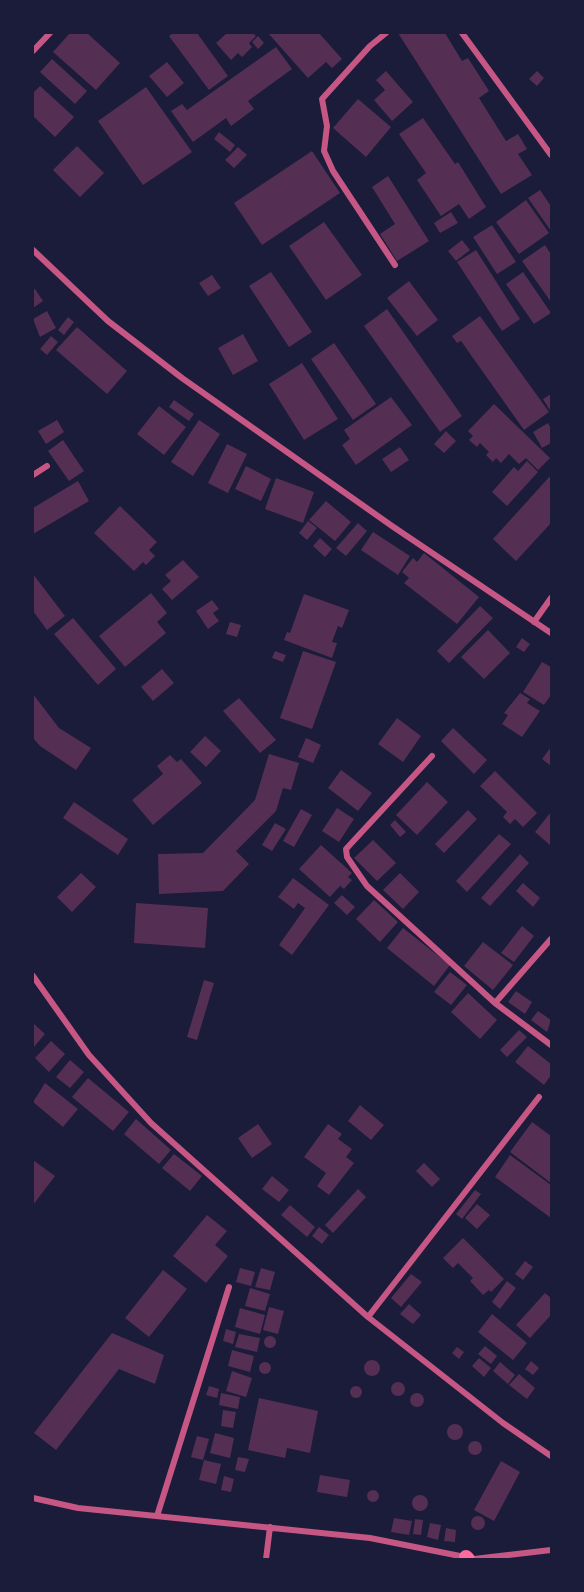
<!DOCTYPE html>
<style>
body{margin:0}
#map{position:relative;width:584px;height:1592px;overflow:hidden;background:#1b1b3a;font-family:Roboto,sans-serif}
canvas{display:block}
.frame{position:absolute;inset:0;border:34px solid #1b1b3a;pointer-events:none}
</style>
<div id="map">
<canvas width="584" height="1592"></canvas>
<div class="frame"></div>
</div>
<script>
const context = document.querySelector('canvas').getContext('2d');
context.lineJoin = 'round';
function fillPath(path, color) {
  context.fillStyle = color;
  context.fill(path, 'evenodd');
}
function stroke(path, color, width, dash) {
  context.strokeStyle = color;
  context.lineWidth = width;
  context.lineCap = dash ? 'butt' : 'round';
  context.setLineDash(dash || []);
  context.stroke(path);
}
fillPath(new Path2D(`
 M70,33H87L120,63L96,90L53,52Z
 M173,33H197L228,76L209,90L169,36Z
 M227,33H253L256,36L249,43L252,47L242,57L238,53L231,60L216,43Z
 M268,33H319L342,59L332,68L326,62L308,78Z
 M398,33H445L462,61L468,58L489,91L479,98L506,141L518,134L527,149L518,154L532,175L501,194Z
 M258,36L264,43L258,49L252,42Z
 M276,47L292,69L248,101L254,109L231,126L226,118L193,142L171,111L182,104L187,110Z
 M52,59L87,91L75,104L40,72Z
 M167,62L184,83L167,97L149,76Z
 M386,71L413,102L392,121L374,100L385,90L376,80Z
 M537,71L544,78L537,86L529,79Z
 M40,86L74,117L55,137L33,116V93Z
 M146,87L192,152L143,185L98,121Z
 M358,99L391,127L366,157L333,128Z
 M423,118L455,164L458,162L486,207L469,219L459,204L441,216L417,180L426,173L399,134Z
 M219,132L235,145L230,152L214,139Z
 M77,146L104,173L80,197L53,170Z
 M238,147L247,155L234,168L225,160Z
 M312,151L340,193L262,245L234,203Z
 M388,176L429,241L397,261L380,234L395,224L372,187Z
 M540,190L551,206V231L528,198Z
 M526,200L549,233L519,254L496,222Z
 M451,212L458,223L440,233L434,223Z
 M324,222L362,275L326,300L289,246Z
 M492,225L516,262L497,274L473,237Z
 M462,240L470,250L456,261L448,251Z
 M545,245L551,254V302L522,261Z
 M476,250L520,319L502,331L457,262Z
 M271,272L312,332L289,347L249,286Z
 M523,272L551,313L534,324L506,284Z
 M212,275L221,288L208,296L199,283Z
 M409,281L438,320L417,336L387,298Z
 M35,289L43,301L33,308V290Z
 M387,309L462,416L440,432L364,326Z
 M47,311L56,328L40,337L33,319Z
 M480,316L549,412L524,430L461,341L457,343L452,336Z
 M68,317L74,322L64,335L58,330Z
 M77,327L127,371L107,394L56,350Z
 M243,334L258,361L233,375L218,348Z
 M51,336L58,342L47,355L40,349Z
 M334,343L376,404L353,420L311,359Z
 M302,363L338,419L304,440L269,384Z
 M551,394V412L543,399Z
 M391,397L412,425L356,465L342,445L350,439L344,430Z
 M174,400L194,414L189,421L169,407Z
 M494,404L550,458L538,470L526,458L519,464L509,454L501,463L496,458L493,462L486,455L489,452L480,443L477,447L469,440L473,436L468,431Z
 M159,406L186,427L164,455L137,434Z
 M57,420L64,432L46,444L38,431Z
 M199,420L220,434L193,476L171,462Z
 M548,423L551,429V443L542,448L533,432Z
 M446,431L456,441L444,453L434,444Z
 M63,440L84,471L69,481L48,451Z
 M227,444L247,454L228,493L208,483Z
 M400,447L409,460L391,472L382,459Z
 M527,461L538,472L507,506L492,492L514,467L518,471Z
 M246,466L271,479L261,501L235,489Z
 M551,475V523L516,561L493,539Z
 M276,478L314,492L303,523L265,509Z
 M78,481L89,501L33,534V508Z
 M326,501L351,522L335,541L309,520Z
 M120,506L157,542L149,550L155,556L146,565L143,562L134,571L94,533Z
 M308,521L317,528L307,540L299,533Z
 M358,523L367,531L346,556L336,548Z
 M373,532L410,556L398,575L361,550Z
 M320,538L332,549L325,557L313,546Z
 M424,553L479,597L457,624L404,583L409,578L402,572L413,558L417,562Z
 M183,560L199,577L172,600L162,589L171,581L165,575Z
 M33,574L65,616L47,630L33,611Z
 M151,593L167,613L157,622L166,633L125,667L99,636Z
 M304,594L349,610L342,628L338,626L332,642L337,643L332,658L284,640L287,632L290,633Z
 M212,600L219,609L213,613L219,621L208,629L196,611Z
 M480,606L493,618L449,663L437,651Z
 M73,618L116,669L98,685L54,634Z
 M230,622L241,625L237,637L226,634Z
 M488,630L510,653L484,679L461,657Z
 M522,638L530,644L524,652L516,647Z
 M275,651L286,655L283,662L272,658Z
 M303,651L336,662L312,729L280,718Z
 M542,662L551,667V695L544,705L523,692Z
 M162,669L174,683L153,701L141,687Z
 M520,693L530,699L527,703L540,711L522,737L502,724L508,715L504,713Z
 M33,694L59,728L91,748L76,770L40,746L33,738Z
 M239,698L276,740L260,753L223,711Z
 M397,718L421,736L403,762L378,744Z
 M453,728L487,760L474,774L441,741Z
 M205,736L221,751L206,767L190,752Z
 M306,738L321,745L313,763L298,757Z
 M551,747V766L542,759Z
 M269,754L299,763L291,790L283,788L276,811L236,851L249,864L223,891L159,894L158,854L203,853L255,800Z
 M170,755L177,762L181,759L202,783L153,825L132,800L163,774L157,766Z
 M341,770L372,793L358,811L328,788Z
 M495,771L537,813L523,827L515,819L510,824L503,817L507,812L480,786Z
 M427,782L448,802L417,835L396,815Z
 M74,802L128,839L118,855L63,818Z
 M337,808L354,819L339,842L322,831Z
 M301,809L312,815L294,847L283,841Z
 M468,810L477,819L444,853L435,844Z
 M551,812V846L535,832Z
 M395,820L406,832L400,837L390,825Z
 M275,823L286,829L272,851L262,845Z
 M499,834L511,844L467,892L456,881Z
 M373,840L396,863L377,881L354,858Z
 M321,845L352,873L348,877L352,880L344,889L340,886L330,897L299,869Z
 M520,854L529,863L490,906L481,898Z
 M81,873L96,887L72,912L57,897Z
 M400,873L419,892L403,909L383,890Z
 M293,878L329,905L292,955L279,945L305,908L298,903L294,909L278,897Z
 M523,883L540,898L533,907L516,891Z
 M342,895L355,907L347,915L334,903Z
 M374,900L398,922L380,942L356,919Z
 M136,903L208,908L205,948L134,943Z
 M522,926L534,936L514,962L501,953Z
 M403,928L450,965L434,986L387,948Z
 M483,942L513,965L493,990L464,966Z
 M450,972L467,985L451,1005L434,992Z
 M204,980L214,983L197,1040L187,1037Z
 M516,991L532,1002L525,1014L508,1002Z
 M468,993L497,1020L480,1039L451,1012Z
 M538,1011L551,1020L547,1032L531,1020Z
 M33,1023L45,1034L33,1048Z
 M519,1030L527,1037L507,1057L500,1050Z
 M51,1041L65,1054L49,1072L35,1058Z
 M528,1046L551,1064V1075L544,1085L515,1062Z
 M70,1060L84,1072L70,1088L56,1077Z
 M88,1078L129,1112L113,1131L72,1097Z
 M45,1083L78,1109L63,1127L33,1102Z
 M360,1105L384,1125L371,1140L348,1121Z
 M136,1119L171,1150L159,1164L124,1134Z
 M532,1122L551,1136V1183L510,1152Z
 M258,1124L272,1144L252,1158L238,1138Z
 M328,1124L342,1134L338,1139L352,1149L346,1157L354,1163L329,1195L317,1186L326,1173L304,1157Z
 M174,1154L202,1176L190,1191L162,1168Z
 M510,1155L551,1185V1218L495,1177Z
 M33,1160L55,1176L33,1205Z
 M424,1163L440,1179L432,1187L416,1171Z
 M272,1176L289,1190L279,1202L262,1189Z
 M358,1189L366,1197L333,1233L325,1225Z
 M475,1190L481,1194L462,1219L456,1214Z
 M477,1204L490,1215L477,1229L465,1218Z
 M290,1205L315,1227L307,1237L281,1215Z
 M207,1215L227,1231L215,1245L228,1256L206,1283L173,1256Z
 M319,1227L329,1235L322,1244L312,1236Z
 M463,1238L504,1279L491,1292L489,1290L483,1295L470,1281L473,1278L458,1263L453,1268L443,1258Z
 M525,1261L533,1267L523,1280L515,1274Z
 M240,1268L255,1272L251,1286L236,1282Z
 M261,1268L275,1272L270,1290L255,1287Z
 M163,1270L187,1289L149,1337L125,1318Z
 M411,1274L422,1282L401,1307L391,1298Z
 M507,1281L516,1288L500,1309L492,1302Z
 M250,1288L270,1294L265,1311L245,1306Z
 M545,1293L551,1298V1315L530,1338L516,1325Z
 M409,1304L421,1315L413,1324L400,1314Z
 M269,1307L284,1311L278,1334L263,1330Z
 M240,1308L265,1315L260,1334L235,1327Z
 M492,1314L527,1343L513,1360L478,1332Z
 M226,1329L236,1332L233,1344L223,1341Z
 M112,1333L164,1355L155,1384L119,1369L56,1450L34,1433Z
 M239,1334L260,1338L257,1352L235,1347Z
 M264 1342a6 6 0 1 1 12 0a6 6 0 1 1-12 0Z
 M485,1346L497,1356L491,1364L478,1354Z
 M457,1347L464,1352L459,1359L452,1353Z
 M232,1350L254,1356L250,1372L228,1366Z
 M479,1358L491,1368L484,1377L472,1366Z
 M364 1368a8 8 0 1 1 16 0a8 8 0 1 1-16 0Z
 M531,1361L539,1368L533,1375L525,1369Z
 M259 1368a6 6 0 1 1 12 0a6 6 0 1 1-12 0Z
 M500,1362L515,1375L508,1384L493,1371Z
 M232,1371L252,1378L246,1397L226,1391Z
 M519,1374L535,1388L527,1399L509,1385Z
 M391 1389a7 7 0 1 1 14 0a7 7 0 1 1-14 0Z
 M350 1392a6 6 0 1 1 12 0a6 6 0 1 1-12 0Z
 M209,1386L219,1389L217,1398L206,1395Z
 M221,1393L240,1397L238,1409L219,1405Z
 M410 1400a7 7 0 1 1 14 0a7 7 0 1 1-14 0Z
 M259,1398L318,1411L310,1453L287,1448L285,1458L248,1450Z
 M223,1410L236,1412L233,1428L221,1426Z
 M447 1432a8 8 0 1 1 16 0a8 8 0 1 1-16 0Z
 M215,1433L234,1438L230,1458L210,1453Z
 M197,1436L209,1439L203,1460L191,1457Z
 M468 1448a7 7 0 1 1 14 0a7 7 0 1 1-14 0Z
 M238,1457L249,1459L245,1472L235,1470Z
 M204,1460L221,1464L216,1484L199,1480Z
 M501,1461L520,1472L494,1521L474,1510Z
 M320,1475L350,1480L347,1497L317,1492Z
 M224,1476L234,1479L231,1492L221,1490Z
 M367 1496a6 6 0 1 1 12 0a6 6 0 1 1-12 0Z
 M412 1503a8 8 0 1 1 16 0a8 8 0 1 1-16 0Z
 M471 1523a7 7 0 1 1 14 0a7 7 0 1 1-14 0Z
 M394,1518L412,1521L409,1535L391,1532Z
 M415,1519L423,1520L421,1535L413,1534Z
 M430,1523L441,1525L438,1540L427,1537Z
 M446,1528L456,1530L455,1542L444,1541Z`), '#542f53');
stroke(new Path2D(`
 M386,33L370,46L322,99L327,126L324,151L333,171L395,265
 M462,33L551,155
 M33,51L50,33
 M33,250L108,321L182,378L392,526L551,633
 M33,475L47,466
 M534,622L551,598
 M432,756L346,849L347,857L367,886L495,1003L551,1045
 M33,976L89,1055L151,1123L368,1317L503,1423L551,1456
 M495,1003L551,939
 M368,1317L539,1097
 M33,1498L78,1508L370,1538L465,1557
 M157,1516L229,1287
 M266,1559L270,1527
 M474,1559L551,1550`), '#c65784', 6);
stroke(new Path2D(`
 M466,1557L468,1559`), '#ff6b9d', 14);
</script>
